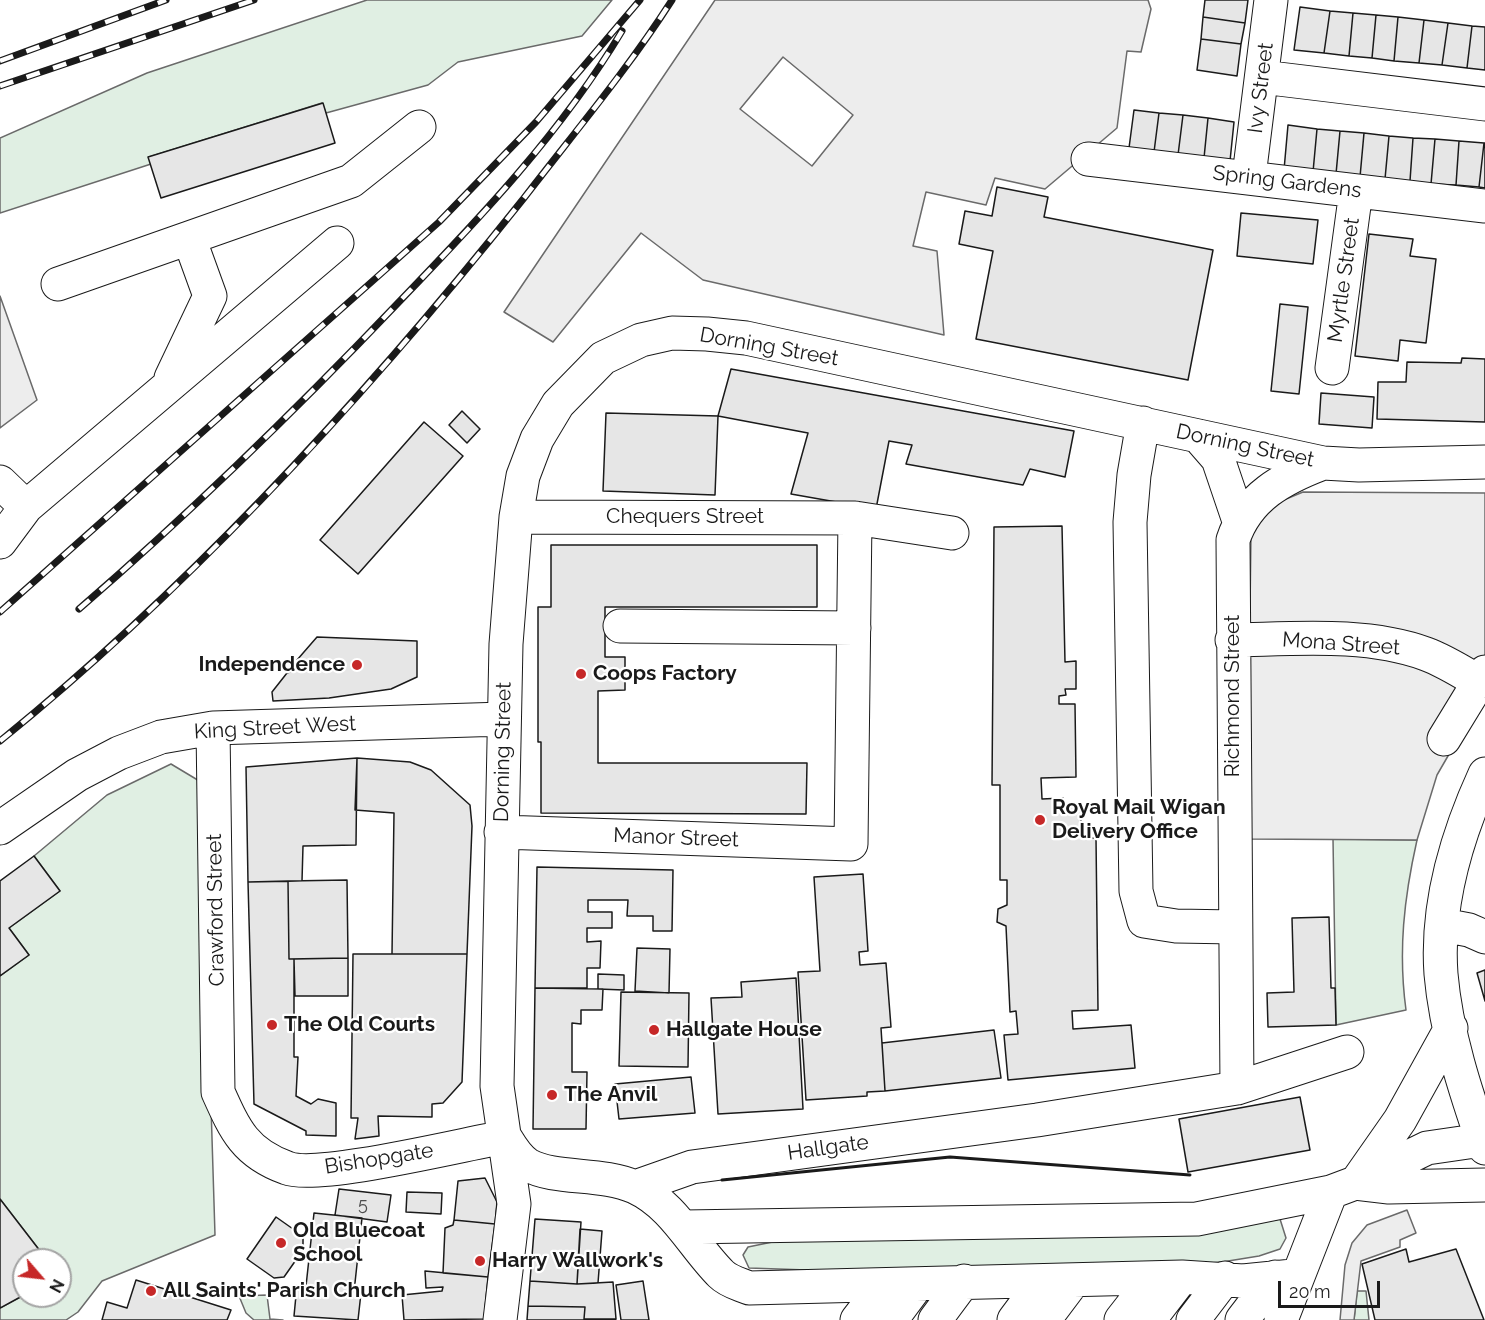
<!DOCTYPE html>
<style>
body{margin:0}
#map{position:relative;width:1485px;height:1320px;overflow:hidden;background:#fff;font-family:Raleway,sans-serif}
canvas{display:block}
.north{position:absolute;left:12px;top:1248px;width:60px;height:60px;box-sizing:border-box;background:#fff;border:2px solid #a3a3a3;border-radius:50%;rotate:118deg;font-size:16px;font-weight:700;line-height:24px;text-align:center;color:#1a1a1a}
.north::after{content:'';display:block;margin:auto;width:21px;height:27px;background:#c62828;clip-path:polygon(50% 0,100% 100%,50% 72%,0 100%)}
.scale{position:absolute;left:1278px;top:1281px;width:102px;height:27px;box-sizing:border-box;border:3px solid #1a1a1a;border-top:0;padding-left:8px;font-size:18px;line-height:21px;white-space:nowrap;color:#1a1a1a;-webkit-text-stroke:4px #fff;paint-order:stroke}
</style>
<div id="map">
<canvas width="1485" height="1320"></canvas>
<div class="north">N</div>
<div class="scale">20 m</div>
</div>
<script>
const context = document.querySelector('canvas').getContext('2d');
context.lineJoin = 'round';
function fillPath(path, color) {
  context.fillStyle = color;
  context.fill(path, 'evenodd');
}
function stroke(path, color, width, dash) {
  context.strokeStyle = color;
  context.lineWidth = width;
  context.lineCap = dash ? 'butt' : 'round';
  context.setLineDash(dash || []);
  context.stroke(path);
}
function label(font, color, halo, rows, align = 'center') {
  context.font = font + ' Raleway,sans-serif';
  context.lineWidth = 4.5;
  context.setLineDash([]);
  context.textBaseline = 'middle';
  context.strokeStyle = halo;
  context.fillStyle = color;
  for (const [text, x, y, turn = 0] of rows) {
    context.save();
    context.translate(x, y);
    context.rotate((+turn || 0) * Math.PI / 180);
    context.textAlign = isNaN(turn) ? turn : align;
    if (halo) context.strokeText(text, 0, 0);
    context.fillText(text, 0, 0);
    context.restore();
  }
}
const green = new Path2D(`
 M367,0H612L582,36L458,62L428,85L326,113L322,103L149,157L151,164L0,213V138L147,73Z
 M171,764L201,782L215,1235L102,1281L78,1312L66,1320H0V1308L24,1295L60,1296V1260H47L0,1199V976L29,955L9,928L60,891L34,856L107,795Z
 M1333,839L1417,840C1404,898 1398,951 1406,1010L1336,1025Z
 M1280,1219L1286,1238L1280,1249L1259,1256L1222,1262L1166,1267L894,1273L749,1268L743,1255L748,1247L787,1239L1194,1231Z
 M1357,1291H1366L1369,1320H1354Z
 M267,1295L270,1319L283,1320H254L246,1313L239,1296Z`);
fillPath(green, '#e0efe3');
stroke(green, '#6a6a6a', 1.5);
const parking = new Path2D(`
 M715,0H1148L1151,9L1141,52L1127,51L1117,128L1045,189L995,178L986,205L926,192L913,246L937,251L944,335L703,280L641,233L553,342L504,312ZM783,57L853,115L812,166L740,109Z
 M0,296L37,400L0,428Z
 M1303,492L1485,493V692L1437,775L1417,840L1247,839L1251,533L1274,504Z
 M1407,1210L1416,1233L1400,1240V1247L1361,1261L1354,1320H1340L1345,1265L1352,1243L1367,1225Z`);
fillPath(parking, '#ededed');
stroke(parking, '#6a6a6a', 1.5);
const building = new Path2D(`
 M1205,0H1248L1245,23L1203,17Z
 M1300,7L1330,11L1324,53L1294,50Z
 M1330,11L1353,13L1349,56L1324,53Z
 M1353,13L1376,15L1372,58L1349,56Z
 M1376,15L1398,17L1394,61L1372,58Z
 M1203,17L1245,23L1241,44L1201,39Z
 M1398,17L1424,20L1419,63L1394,61Z
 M1424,20L1448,23L1442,65L1419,63Z
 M1448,23L1472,26L1467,68L1442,65Z
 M1472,26L1485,27V70L1467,68Z
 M1201,39L1241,44L1237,76L1197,70Z
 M323,103L335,143L161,198L148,157Z
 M1134,110L1159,113L1154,152L1129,148Z
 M1159,113L1183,115L1178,155L1154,152Z
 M1183,115L1208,118L1204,158L1178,155Z
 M1208,118L1234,122L1230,161L1204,158Z
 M1288,125L1317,129L1313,172L1284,170Z
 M1317,129L1340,131L1336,174L1313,172Z
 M1340,131L1364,133L1360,177L1336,174Z
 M1364,133L1389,136L1385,179L1360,177Z
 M1389,136L1413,138L1410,181L1385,179Z
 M1413,138L1435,139L1431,184L1410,181Z
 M1435,139L1459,141L1456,185L1431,184Z
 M1459,141L1484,143L1479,187L1456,185Z
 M1484,143H1485V188L1479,187Z
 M997,187L1048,197L1044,217L1213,250L1188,380L976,339L993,251L959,244L965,211L992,216Z
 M1241,213L1318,220L1313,264L1237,256Z
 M1369,234L1413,239L1410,256L1436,259L1426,343L1400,340L1398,361L1355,356Z
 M1280,304L1308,307L1299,394L1271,391Z
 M1462,358L1485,359V422L1377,419L1378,382H1406L1407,362L1461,363Z
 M731,369L1074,431L1065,477L1030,469L1023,485L906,464L912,445L889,441L876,509L791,494L808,433L718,416Z
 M1321,393L1374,397L1372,428L1319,424Z
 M462,411L480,429L467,443L449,425Z
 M606,413L718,416L715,495L603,491Z
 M424,422L463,456L358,574L320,540Z
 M1062,526L1065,662L1076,661V689H1065L1066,695L1059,696V704H1075L1076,777L1041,778L1042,799L1063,798L1064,803H1081V838H1096L1098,1010L1072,1011L1073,1029L1131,1025L1135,1068L1008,1080L1004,1035L1018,1034L1016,1011L1010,1012L1006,926L997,922L998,909L1007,905V880H1000V785H992L994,527Z
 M551,545H817V607H605V657H625V690L598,691V763H807L806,814L541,813V742H538V607H551Z
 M317,637L417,641V677L391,689L329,698L273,701L272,692L287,673L296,670L297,660Z
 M357,758L356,845L303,846L302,881L248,882L246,767Z
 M357,758L410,762L431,770L470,805L472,826L467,954H392L394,813L355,810Z
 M34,856L60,891L9,928L29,955L0,976V881Z
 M537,867L673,870L672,931H653V916H627L628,900H588V912H612V928H587V942L601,941L600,968H587V988H535Z
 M863,874L868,951L859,952L860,965L886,963L891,1027L881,1028L885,1091L867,1092V1096L806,1100L798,972L820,971L814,877Z
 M347,880L348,958L289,959L288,881Z
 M288,881L289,959H294V1057H298L296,1096L311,1104L318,1099L336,1103V1136L306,1135V1131L254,1104L248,882Z
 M1329,917L1331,988H1335L1336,1025L1268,1027L1267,993L1294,992L1292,918Z
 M637,948L670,949L669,993L635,991Z
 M353,954H467L462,1082L443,1103L432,1104V1117L378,1116L379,1136L355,1139L358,1118H351Z
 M348,958V996H295L294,959Z
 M1485,970V1001L1477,973Z
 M598,974L624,975V990L598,989Z
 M796,978L803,1109L718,1114L711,998L742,997L741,982Z
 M535,988L603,989L602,1010H581V1024L572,1023V1072H587L586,1129H533Z
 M621,992L689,993L688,1067L619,1066Z
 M994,1030L1001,1078L885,1091L882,1043Z
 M691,1077L695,1113L619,1119L615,1084Z
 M1300,1097L1310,1150L1188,1172L1179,1119Z
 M485,1178L497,1202L495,1224L454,1220L458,1181Z
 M339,1189L391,1195L387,1222L335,1215Z
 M407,1192L442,1193L441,1214L406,1212Z
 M0,1199L47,1260H24V1295L0,1308Z
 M314,1213L362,1218L354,1292L361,1293L358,1320L294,1316L297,1285L306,1286Z
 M276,1217L303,1236V1250L284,1277L274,1278L247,1259Z
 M535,1219L581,1222L577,1284L530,1281Z
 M454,1220L495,1224L488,1277L443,1273L445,1228L453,1225Z
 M580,1229L602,1231L598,1283L577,1284Z
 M1406,1249L1409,1262L1456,1249L1484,1320H1375L1362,1264Z
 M425,1271L488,1277L484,1319L404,1320L402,1295L442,1291L443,1287L426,1288Z
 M136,1280L231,1310L227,1320H102L107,1302L127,1308Z
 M530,1281L577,1284L613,1282L616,1319H584L585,1307L528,1306Z
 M643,1281L649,1320H621L616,1285Z
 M528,1306L585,1307L584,1319L616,1320H527Z`);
fillPath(building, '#e6e6e6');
stroke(building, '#1a1a1a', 1.5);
const minor = new Path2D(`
 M1262,77L1485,104
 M1088,159L1485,206
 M1249,176L1271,0
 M58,284L351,181L419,127
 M1332,368L1356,191
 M171,378L210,296L189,238
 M1143,423L1134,475L1130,522L1136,891L1144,921L1176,926L1235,927
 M1198,436L1218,459L1239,521
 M0,482L26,507
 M516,517L855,518L952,533
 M0,542L26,507L337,243
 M620,626L854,628
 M1232,640C1294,639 1366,632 1426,654C1445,661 1462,672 1479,682
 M213,728L218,1092C235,1130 245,1153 287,1168C318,1180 464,1144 505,1137
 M1444,739L1485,672
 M1485,774C1457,835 1436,906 1441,974C1446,1033 1466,1093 1485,1148
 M0,828L77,775L119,753L161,737L213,728L504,719
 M501,832L851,844L855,518
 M1443,925L1469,930L1485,937
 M1237,1088L1233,540C1247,497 1283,478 1323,463
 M505,1137C511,1147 517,1158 528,1165C555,1180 602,1172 635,1187C674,1205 692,1245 721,1274C729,1282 740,1284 749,1288L1182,1277L1243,1281L1293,1276
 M1358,1180L1400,1120L1451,1028
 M1355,1183L1389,1187L1485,1185
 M635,1187L692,1167L1037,1120L1237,1088L1347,1052
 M684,1227L1197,1219L1331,1192L1355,1183L1427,1148L1482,1140
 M500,1320L514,1204L497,1086L506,644L516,517L523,476L537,439L558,404L603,358L641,340L672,333L707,334L746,338L1323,463L1359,465L1485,462
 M857,1320L884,1285
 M891,1320L917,1285
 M935,1320L964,1281
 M1014,1320L1043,1281
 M1044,1320L1074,1280
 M1121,1320L1153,1279
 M1149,1320L1182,1277
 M1193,1320L1225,1278
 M1242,1320L1275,1277
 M1281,1320L1331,1192`);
stroke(minor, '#1a1a1a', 35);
stroke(minor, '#fff', 33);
const rail = new Path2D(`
 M0,61L166,0
 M0,86L254,0
 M79,609C190,513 296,410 397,304C479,219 561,133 622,31
 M0,612L439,222L536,122L640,0
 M0,741C195,583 368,394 524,198C574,133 628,69 672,0`);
stroke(rail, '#1a1a1a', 7);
stroke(rail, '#fff', 4.5, [14]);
stroke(new Path2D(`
 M722,1180L950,1157L1190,1175`), '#1a1a1a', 3);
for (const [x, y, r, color] of [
 [357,665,6,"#c62828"],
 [581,674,6,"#c62828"],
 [1040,820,6,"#c62828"],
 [272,1025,6,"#c62828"],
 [654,1030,6,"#c62828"],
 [552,1095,6,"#c62828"],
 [281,1243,6,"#c62828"],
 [480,1261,6,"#c62828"],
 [151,1291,6,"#c62828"]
]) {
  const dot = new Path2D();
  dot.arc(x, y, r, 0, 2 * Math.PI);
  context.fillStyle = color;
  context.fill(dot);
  stroke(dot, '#fff', 2);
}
label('18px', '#4d4d4d', null, [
 ["5",363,1205]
]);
label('21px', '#1a1a1a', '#fff', [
 ["Ivy Street",1261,88,-83],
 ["Spring Gardens",1287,182,7],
 ["Myrtle Street",1344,280,-82],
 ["Dorning Street",769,347,10],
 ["Dorning Street",1245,446,12],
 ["Chequers Street",685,517],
 ["Mona Street",1341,644,4],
 ["Richmond Street",1233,696,-90],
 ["King Street West",275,728,-3],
 ["Dorning Street",503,752,-89],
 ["Manor Street",676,838,2],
 ["Crawford Street",216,910,-91],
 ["Hallgate",828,1148,-8],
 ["Bishopgate",379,1159,-9]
]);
label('bold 21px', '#1a1a1a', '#fff', [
 ["Independence",345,665,"right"],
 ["Coops Factory",593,674],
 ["Royal Mail Wigan",1052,808],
 ["Delivery Office",1052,832],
 ["The Old Courts",284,1025],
 ["Hallgate House",666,1030],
 ["The Anvil",564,1095],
 ["Old Bluecoat",293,1231],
 ["School",293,1255],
 ["Harry Wallwork's",492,1261],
 ["All Saints' Parish Church",163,1291]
], 'left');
</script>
